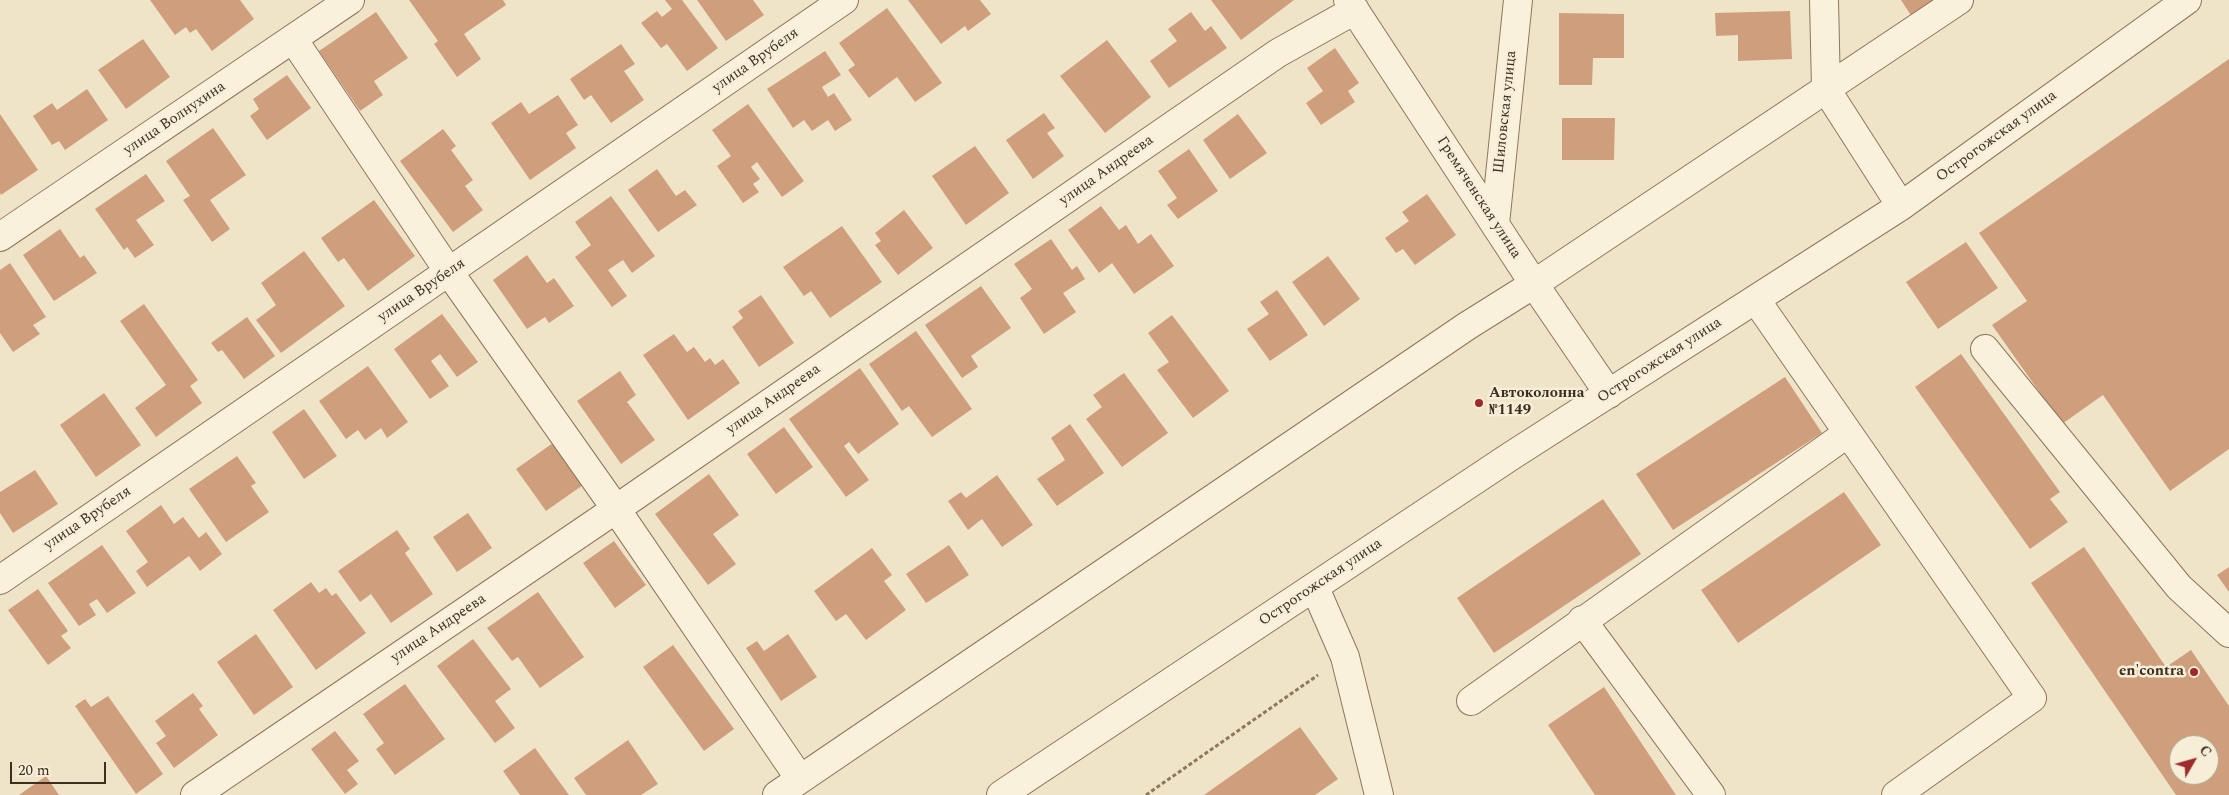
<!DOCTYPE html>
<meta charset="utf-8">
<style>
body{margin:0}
#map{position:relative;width:2229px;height:795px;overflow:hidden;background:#f0e4c8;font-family:Spectral,serif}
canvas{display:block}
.north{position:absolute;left:2169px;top:735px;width:50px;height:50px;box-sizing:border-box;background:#f7eed8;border:1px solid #ada18e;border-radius:50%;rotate:52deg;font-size:14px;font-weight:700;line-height:20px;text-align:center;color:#3d2e20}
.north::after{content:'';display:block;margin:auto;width:18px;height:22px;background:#9e2a2b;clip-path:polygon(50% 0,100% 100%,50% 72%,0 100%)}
.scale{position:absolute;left:10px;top:762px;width:96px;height:22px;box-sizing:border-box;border:2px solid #3d2e20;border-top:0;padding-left:6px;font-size:15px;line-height:18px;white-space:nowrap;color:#3d2e20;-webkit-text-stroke:4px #f7eed8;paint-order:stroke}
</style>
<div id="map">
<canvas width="2229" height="795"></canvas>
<div class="north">С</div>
<div class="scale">20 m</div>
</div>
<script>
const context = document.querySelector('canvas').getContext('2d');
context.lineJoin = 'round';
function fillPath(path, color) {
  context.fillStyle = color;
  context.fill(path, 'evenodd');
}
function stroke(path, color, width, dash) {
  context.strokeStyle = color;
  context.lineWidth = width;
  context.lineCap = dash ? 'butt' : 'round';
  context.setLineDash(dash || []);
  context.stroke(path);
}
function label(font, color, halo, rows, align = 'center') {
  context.font = font + ' Spectral,serif';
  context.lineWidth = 5;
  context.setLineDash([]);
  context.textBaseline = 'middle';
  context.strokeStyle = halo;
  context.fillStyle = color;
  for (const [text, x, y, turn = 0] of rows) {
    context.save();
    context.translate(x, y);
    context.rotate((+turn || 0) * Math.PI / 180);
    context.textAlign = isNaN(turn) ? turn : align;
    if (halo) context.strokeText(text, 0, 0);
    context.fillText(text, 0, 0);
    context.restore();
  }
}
fillPath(new Path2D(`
 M150,0H240L254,19L212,51L196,29L190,33L186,27L175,35Z
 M409,0H503L506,5L464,34L481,59L457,77L434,44L438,41Z
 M665,0H682L718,48L687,71L667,44L661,48L641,23L657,11L662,17L672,9Z
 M697,0H753L764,15L726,41Z
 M908,0H980L991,14L968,31L965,26L941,44Z
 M1211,0H1294L1241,40Z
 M1901,0H1942L1914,20Z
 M887,8L942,83L915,102L897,77L869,98L848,70L855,65L839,43Z
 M1790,11L1792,59L1738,61V35L1716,36L1715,13Z
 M376,12L408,58L374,81L383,95L360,111L319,51Z
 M1191,12L1205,31L1211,26L1227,48L1169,88L1150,61L1177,41L1168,29Z
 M1559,13L1624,14V58H1593L1592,85H1559Z
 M143,39L170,77L126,109L98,70Z
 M1107,40L1151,97L1105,133L1060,76Z
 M621,44L635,64L624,71L644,100L611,123L591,95L584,100L570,79Z
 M1335,48L1359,83L1348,91L1355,102L1321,125L1306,103L1323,91L1307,68Z
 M825,51L841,75L822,87L828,97L834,93L852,120L835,131L828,120L812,131L804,120L793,128L767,89Z
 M2229,59V449L2170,491L2103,395L2062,424L1992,325L2027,301L1979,233Z
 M287,75L311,108L267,140L250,116L259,109L253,99Z
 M87,89L108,120L65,150L59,141L52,145L33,116L52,103L57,110Z
 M558,95L578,125L566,133L576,148L530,180L491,123L521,102L529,114Z
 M748,104L804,181L782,197L757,162L751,167L760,179L753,184L759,192L743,203L717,166L731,156L712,130Z
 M1044,113L1055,128L1047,133L1064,156L1033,179L1006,140Z
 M0,114L38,170L1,195L0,193Z
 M1238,114L1267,153L1230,179L1203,140Z
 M1562,118H1615L1614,160H1562Z
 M213,128L246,175L210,200L230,229L212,242L183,200L190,196L166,161Z
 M443,129L456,146L451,150L473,180L465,186L483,210L453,232L400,161Z
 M975,146L1009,193L966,225L932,176Z
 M1189,149L1218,191L1178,219L1167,205L1177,198L1158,171Z
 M657,169L676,196L685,190L697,205L658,232L628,190Z
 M146,174L165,201L136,220L154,245L135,258L127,247L124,250L95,209Z
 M1427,194L1456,235L1415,265L1403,249L1396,253L1385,238L1409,221L1402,212Z
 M611,196L655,256L632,273L623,260L608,270L627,296L612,307L575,257L591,245L575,222Z
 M374,200L415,256L368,291L344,258L338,262L321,238Z
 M1101,206L1119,230L1126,225L1138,244L1151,234L1174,266L1134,294L1112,263L1099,273L1068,230Z
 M904,210L933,248L898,275L875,245L881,241L875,233Z
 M842,226L882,282L830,318L811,291L804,296L783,267Z
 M60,229L80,258L84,255L97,273L54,301L23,255Z
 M1051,239L1072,270L1077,266L1085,279L1063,293L1076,312L1044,334L1020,298L1032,289L1014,264Z
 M1966,242L1998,288L1938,329L1906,282Z
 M304,251L345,306L281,353L256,320L276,305L261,283Z
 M527,255L547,283L554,278L574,306L549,323L545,317L527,329L493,280Z
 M1328,256L1360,299L1324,326L1292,282Z
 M10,263L46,317L33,325L40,334L13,352L0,333V270Z
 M981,286L1011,328L971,356L978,367L962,378L925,325Z
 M1277,290L1308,335L1270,361L1247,329L1269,314L1260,302Z
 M761,295L794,343L759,367L732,327L743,318L738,311Z
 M144,304L198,380L190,386L202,403L156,437L135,408L166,385L120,321Z
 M442,314L478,362L457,377L440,354L431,361L449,386L430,399L394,349Z
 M1172,315L1229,391L1193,418L1157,370L1169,362L1148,333Z
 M247,317L275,356L244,379L222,350L218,352L211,343Z
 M916,331L972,409L932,437L909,406L902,411L869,364Z
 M674,334L687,352L694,347L705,362L710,358L715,365L723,359L740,383L688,420L643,355Z
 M1961,354L2060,492L2050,499L2068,522L2030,549L1915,387Z
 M368,366L408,422L387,438L381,428L365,440L358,430L346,439L319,401Z
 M860,368L899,424L858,454L849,442L844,446L869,480L846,497L789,419Z
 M620,371L636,395L627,402L655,440L621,464L577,401Z
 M1124,373L1168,433L1122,467L1086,419L1102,407L1093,395Z
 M1785,377L1822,433L1673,530L1636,474Z
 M104,393L141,445L96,477L60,425Z
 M304,409L337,456L304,479L272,432Z
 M1070,424L1104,473L1057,506L1037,479L1065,460L1051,438Z
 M784,427L813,467L776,494L747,454Z
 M553,443L583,485L546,511L516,469Z
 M237,456L256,483L251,486L269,512L226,542L189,489Z
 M35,470L58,504L13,533L0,513V492Z
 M709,474L739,515L713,534L736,564L708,585L655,514Z
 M997,475L1033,525L1002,547L982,519L968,530L948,501L961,492L966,498Z
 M1844,492L1881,545L1738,643L1701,590Z
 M1603,499L1641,554L1494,653L1457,598Z
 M161,505L174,524L183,517L199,538L206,532L222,554L200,571L189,556L147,587L136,571L148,562L126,531Z
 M468,513L492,548L457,572L433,537Z
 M397,530L410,549L405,553L433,594L391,623L371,594L360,602L338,571Z
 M614,541L646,585L615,608L583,563Z
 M102,545L136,593L107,613L97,599L89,604L96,615L79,626L48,583Z
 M949,545L969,575L926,603L906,574Z
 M2084,547L2166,667L2191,650L2229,706V795H2176L2031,583ZM2179,745H2209V775H2179Z
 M872,548L892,575L884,581L906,610L866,640L846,614L836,621L814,591Z
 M2229,567V592L2217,575Z
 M311,582L319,593L326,588L332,596L336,593L366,633L316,670L273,610Z
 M38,589L68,631L61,636L71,648L48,665L8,610Z
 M538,592L584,657L540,688L518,657L512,661L487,628Z
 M256,634L293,687L254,715L217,662Z
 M788,634L817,677L781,701L746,648L757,641L764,651Z
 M473,639L511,689L495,701L515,728L495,743L437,666Z
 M673,645L734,729L704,751L643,667Z
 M405,684L445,739L395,775L376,749L384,743L363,714Z
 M1604,687L1676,795H1595L1548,725Z
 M193,693L203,706L199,709L218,735L174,768L156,743L166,736L155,721Z
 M108,696L163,774L136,794L75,706L85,699L91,707Z
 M1300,727L1338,779L1315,795H1204Z
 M335,731L359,761L347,770L358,784L345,794L311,749Z
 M628,740L658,784L641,795H586L574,778Z
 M535,748L569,795H520L503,771Z
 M46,776L59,795H19Z`), '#cf9f7d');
const minor = new Path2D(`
 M1348,0L1534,284L1609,394
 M1824,0L1826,89L1901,206
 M293,39L449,272L616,509L800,779
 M1495,224L1518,0
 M0,237L350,0
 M1756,300L2032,698L1896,795
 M1985,349L2179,587L2229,633
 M0,580L844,0
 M1315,588L1345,657L1379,795
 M1582,620L1711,795
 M1471,701L1848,433
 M195,795L616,509L1278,53L1355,10
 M777,795L1467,326L1534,284L1959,0
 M1001,795L1511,456L1901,206L2187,0`);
stroke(minor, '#8d765c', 30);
stroke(new Path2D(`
 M1146,795L1318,675`), '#8d765c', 3, [4, 2.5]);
stroke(minor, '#faf1dc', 28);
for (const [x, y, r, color] of [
 [1479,403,5,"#9e2a2b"],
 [2194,672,5,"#9e2a2b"]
]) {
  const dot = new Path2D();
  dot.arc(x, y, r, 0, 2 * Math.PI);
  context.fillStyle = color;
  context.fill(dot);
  stroke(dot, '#f7eed8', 2);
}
label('15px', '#3d2e20', '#f7eed8', [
 ["улица Врубеля",756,61,-35],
 ["Шиловская улица",1506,112,-84],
 ["улица Волнухина",175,119,-34],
 ["Острогожская улица",1997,137,-36],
 ["улица Андреева",1107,171,-35],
 ["Гремяченская улица",1478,198,57],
 ["улица Врубеля",422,291,-34],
 ["Острогожская улица",1660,361,-33],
 ["улица Андреева",774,400,-35],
 ["улица Врубеля",88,519,-34],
 ["Острогожская улица",1321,583,-34],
 ["улица Андреева",439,629,-34]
]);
label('bold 15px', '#3d2e20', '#f7eed8', [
 ["Автоколонна",1489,394],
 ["№1149",1489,411],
 ["en'contra",2184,672,"right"]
], 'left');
</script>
